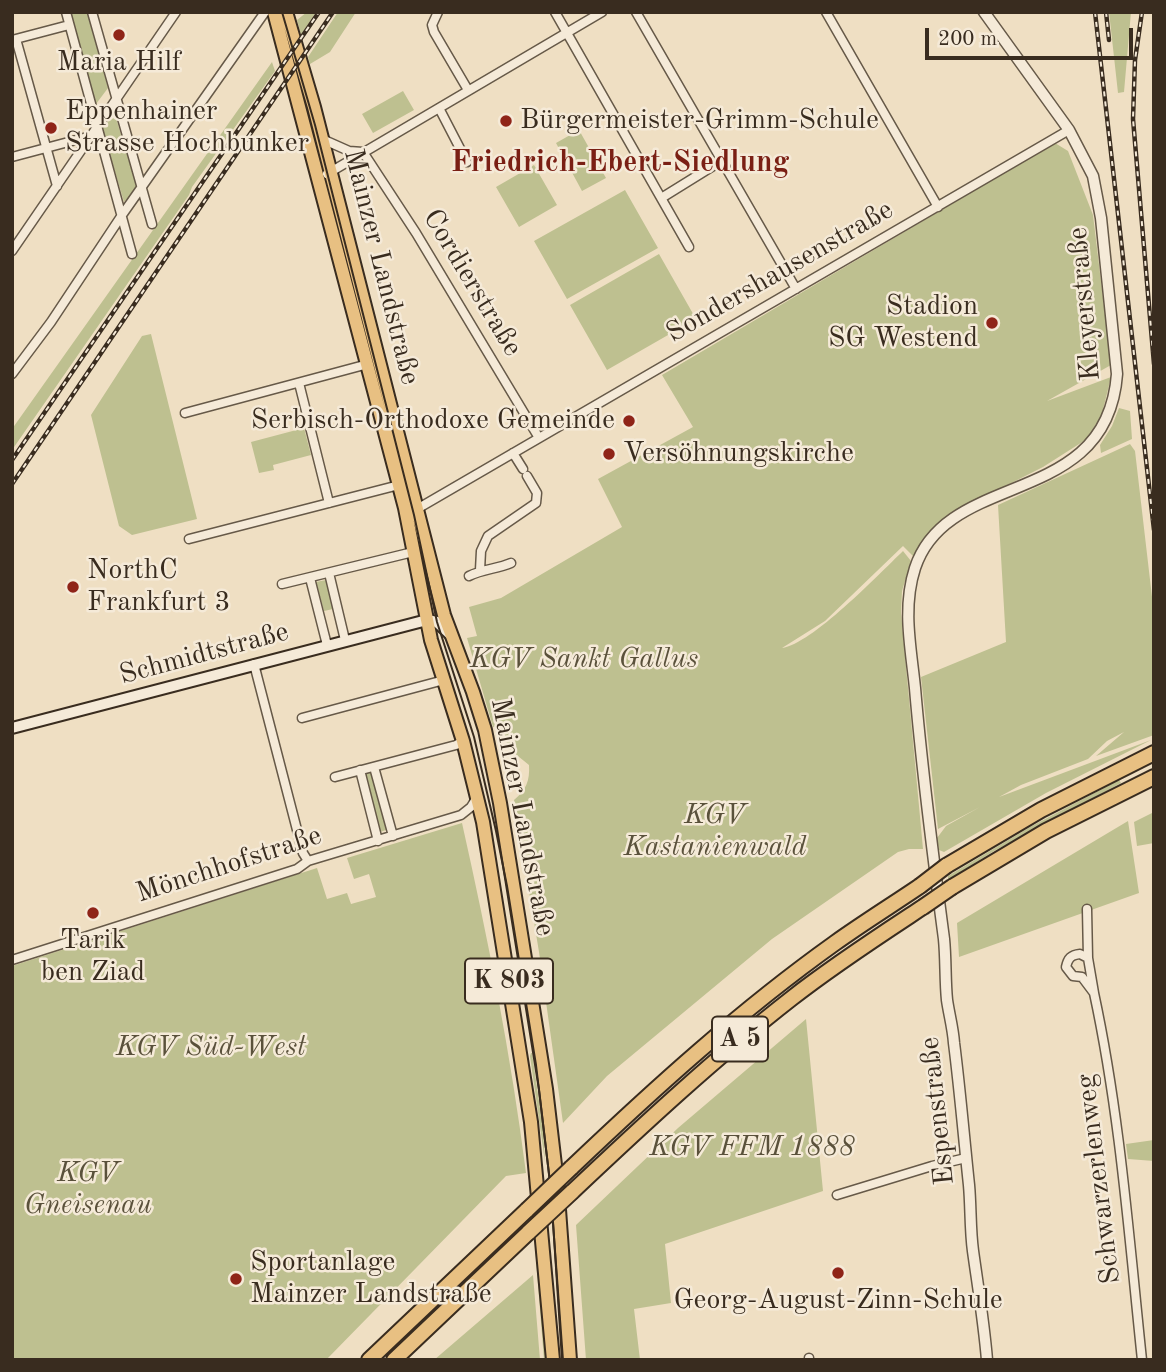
<!DOCTYPE html>
<meta charset="utf-8">
<style>
body{margin:0}
#map{position:relative;width:1166px;height:1372px;overflow:hidden;background:#efdfc3;font-family:"Old Standard TT",serif}
canvas{display:block}
.frame{position:absolute;inset:0;border:14px solid #392c1f;pointer-events:none}
.scale{position:absolute;left:925px;top:28px;width:208px;height:32px;box-sizing:border-box;border:4px solid #392c1f;border-top:0;padding-left:9px;font-size:21px;line-height:24px;white-space:nowrap;color:#392c1f;-webkit-text-stroke:5px #f5ead8;paint-order:stroke}
</style>
<div id="map">
<canvas width="1166" height="1372"></canvas>
<div class="frame"></div>
<div class="scale">200 m</div>
</div>
<script>
const context = document.querySelector('canvas').getContext('2d');
context.lineJoin = 'round';
function fillPath(path, color) {
  context.fillStyle = color;
  context.fill(path, 'evenodd');
}
function stroke(path, color, width, dash) {
  context.strokeStyle = color;
  context.lineWidth = width;
  context.lineCap = dash ? 'butt' : 'round';
  context.setLineDash(dash || []);
  context.stroke(path);
}
function label(font, color, halo, rows, align = 'center') {
  context.font = font + ' "Old Standard TT",serif';
  context.lineWidth = 5;
  context.setLineDash([]);
  context.textBaseline = 'middle';
  context.strokeStyle = halo;
  context.fillStyle = color;
  for (const [text, x, y, turn = 0] of rows) {
    context.save();
    context.translate(x, y);
    context.rotate((+turn || 0) * Math.PI / 180);
    context.textAlign = isNaN(turn) ? turn : align;
    if (halo) context.strokeText(text, 0, 0);
    context.fillText(text, 0, 0);
    context.restore();
  }
}
fillPath(new Path2D(`
 M70,12H87L108,88L96,104Z
 M307,12H316L301,35L297,20Z
 M338,12H356L330,52L310,64L308,57Z
 M1109,12H1131L1124,92L1118,93Z
 M272,62L275,71L192,187L189,195L12,450V429Z
 M403,91L414,110L373,133L362,114Z
 M116,118L137,188L124,202L102,128L110,119Z
 M579,130L606,178L582,191L556,143Z
 M1055,143L1068,151L1093,215L1111,365L1047,401L1111,377L1102,414L1087,439L1043,467L954,512L913,556L903,546L825,621L782,648C812,644 878,575 903,551L911,561L902,591L901,613L923,849H909L898,852L772,939L607,1076L563,1123L539,952L514,800C526,790 530,781 529,765L508,748L503,726L493,727L467,638L477,636L469,607L501,598L622,527L598,479L693,427L662,375Z
 M534,165L557,205L519,227L496,187Z
 M625,190L658,248L567,299L534,241Z
 M659,254L696,319L607,370L570,305Z
 M151,334L197,519L132,535L119,526L91,415L142,336Z
 M1119,408L1130,411L1132,439L1101,453L1100,445L1112,426Z
 M304,428L311,455L273,465L274,470L259,473L251,442Z
 M1130,444L1135,451L1154,614V716L1152,718L1154,719V735L1096,756L1124,732L1107,741L1088,759L1021,785L999,797L1151,740L1046,793L944,852L939,850L937,838L946,826L980,807L938,829L921,677L1006,642L998,505Z
 M326,580L333,609L324,611L316,582Z
 M371,772L375,774L388,827L386,830L380,832L364,778L366,774Z
 M1119,780L1121,783L994,851L948,880V876L1030,827Z
 M1154,812V843L1137,846L1134,822Z
 M1128,821L1139,893L959,957L957,923Z
 M462,823C488,939 511,1055 526,1173L506,1176L326,1360H12V966L317,868L327,899L347,893L351,904L376,897L369,874L354,879L347,858Z
 M806,1019L823,1191L665,1244L671,1303L634,1309L640,1360H586L576,1225L678,1128Z
 M531,1053H532L543,1129L545,1162L530,1056Z
 M1154,1140V1161L1128,1159L1126,1144Z
 M540,1243L549,1360H544L535,1247Z
 M533,1275L540,1360H434Z`), '#bec090');
const minor = new Path2D(`
 M66,12L132,254
 M92,12L152,224
 M438,12L432,25L434,32L468,90
 M555,12L689,247
 M636,12L796,289
 M826,12L938,207
 M16,39L57,186
 M12,40L69,25
 M439,108L467,162
 M322,139L349,151L363,152
 M363,152L416,233L539,438
 M12,157L91,136
 M327,174L602,12
 M663,197L721,161
 M12,251L176,12
 M12,374L51,322L122,215L265,12
 M299,383L329,503
 M185,413L368,364
 M513,453L523,469
 M417,509L1069,130
 M189,539L399,485
 M480,570L481,551L488,536L536,503L537,493L527,476
 M329,573L345,640
 M469,576C483,569 497,569 511,563
 M310,578L327,645
 M282,584L413,552
 M254,664L303,853L308,861
 M302,718L444,680
 M374,767L393,836
 M360,770L378,841
 M335,777L456,745L463,741
 M1087,909L1088,958
 M1080,954L1088,958L1094,993L1082,977L1073,976L1066,967C1068,958 1071,955 1080,954Z
 M12,960L297,869L308,861L461,815L471,807L477,797
 M1094,993C1120,1114 1129,1237 1142,1360
 M837,1195L932,1166L966,1158
 M809,1358V1360`);
const tertiary = new Path2D(`
 M984,12L1069,130L1093,176L1101,218L1117,374C1107,510 948,468 915,568C902,608 911,648 915,688C922,772 933,856 944,939C946,959 945,980 947,1000C949,1014 953,1028 954,1043C960,1090 964,1138 969,1185C971,1207 970,1229 973,1251C978,1287 984,1323 987,1360`);
const secondary = new Path2D(`
 M12,728L427,620L437,622L451,635`);
const primary = new Path2D(`
 M274,12L405,508L431,640L463,741L483,822L531,1122L553,1360
 M286,12L314,107L444,615L473,692L485,730L500,803L546,1089L557,1182L570,1360`);
const motorway = new Path2D(`
 M946,866L1041,810L1154,753
 M952,887L1046,831L1154,777
 M571,1168C654,1089 741,1010 835,943C863,923 892,905 920,886
 M572,1192C643,1125 715,1058 792,998C834,965 879,936 923,907
 M369,1360L527,1210
 M394,1360L529,1232`);
stroke(minor, '#665948', 11);
stroke(tertiary, '#665948', 13);
stroke(secondary, '#392c1f', 14);
stroke(primary, '#392c1f', 16);
stroke(motorway, '#392c1f', 18);
stroke(minor, '#f5ead8', 8);
stroke(tertiary, '#f5ead8', 10);
stroke(secondary, '#f5ead8', 10);
stroke(primary, '#e8c082', 12);
stroke(motorway, '#e8c082', 14);
stroke(new Path2D(`
 M282,12L315,125L414,515L437,622L474,737L496,831L507,886L536,1065L551,1191L562,1360`), '#392c1f', 2);
const rail = new Path2D(`
 M1095,12L1154,530
 M1106,12L1109,40
 M1142,12L1135,60L1133,119L1154,364
 M12,460L319,12
 M12,484L333,12`);
stroke(rail, '#392c1f', 4.5);
stroke(rail, '#f5ead8', 2, [5]);
const motorwayBridge = new Path2D(`
 M920,886L946,866
 M923,907L952,887
 M527,1210L571,1168
 M529,1232L572,1192`);
stroke(motorwayBridge, '#392c1f', 18, []);
stroke(motorwayBridge, '#e8c082', 14);
for (const [x, y, r, color] of [
 [119,35,7,"#8f2418"],
 [506,121,7,"#8f2418"],
 [51,128,7,"#8f2418"],
 [992,323,7,"#8f2418"],
 [629,421,7,"#8f2418"],
 [609,454,7,"#8f2418"],
 [73,587,7,"#8f2418"],
 [93,913,7,"#8f2418"],
 [838,1273,7,"#8f2418"],
 [236,1279,7,"#8f2418"]
]) {
  const dot = new Path2D();
  dot.arc(x, y, r, 0, 2 * Math.PI);
  context.fillStyle = color;
  context.fill(dot);
  stroke(dot, '#f5ead8', 2.5);
}
for (const [x, y, w] of [
 [509,981,88],
 [740,1039,56]
]) {
  const box = new Path2D();
  box.roundRect(x - w / 2, y - 22.5, w, 45, 5);
  context.fillStyle = '#f5ead8';
  context.fill(box);
  stroke(box, '#392c1f', 2);
}
label('bold 26px', '#392c1f', null, [
 ["K 803",509,981],
 ["A 5",740,1039]
]);
label('28px', '#392c1f', '#f5ead8', [
 ["Maria Hilf",119,63,"center"],
 ["Eppenhainer",65,112],
 ["Strasse Hochbunker",65,144],
 ["Bürgermeister-Grimm-Schule",520,121],
 ["Stadion",978,307,"right"],
 ["SG Westend",978,339,"right"],
 ["Serbisch-Orthodoxe Gemeinde",615,421,"right"],
 ["Versöhnungskirche",623,454],
 ["NorthC",87,571],
 ["Frankfurt 3",87,603],
 ["Tarik",93,941,"center"],
 ["ben Ziad",93,973,"center"],
 ["Sportanlage",250,1263],
 ["Mainzer Landstraße",250,1295],
 ["Georg-August-Zinn-Schule",838,1301,"center"]
], 'left');
label('28px', '#392c1f', '#f5ead8', [
 ["Mainzer Landstraße",381,267,76],
 ["Sondershausenstraße",780,272,-30],
 ["Cordierstraße",472,283,59],
 ["Kleyerstraße",1085,304,-95],
 ["Schmidtstraße",204,654,-15],
 ["Mainzer Landstraße",522,817,79],
 ["Mönchhofstraße",229,865,-18],
 ["Espenstraße",938,1111,-96],
 ["Schwarzerlenweg",1099,1179,-97]
]);
label('italic 28px', '#5a513b', '#f5ead8', [
 ["KGV Sankt Gallus",584,660],
 ["KGV",715,816],
 ["Kastanienwald",715,848],
 ["KGV Süd-West",211,1048],
 ["KGV FFM 1888",752,1148],
 ["KGV",88,1174],
 ["Gneisenau",88,1206]
]);
label('bold 30px', '#7a1f14', '#f5ead8', [
 ["Friedrich-Ebert-Siedlung",620,163]
]);
</script>
